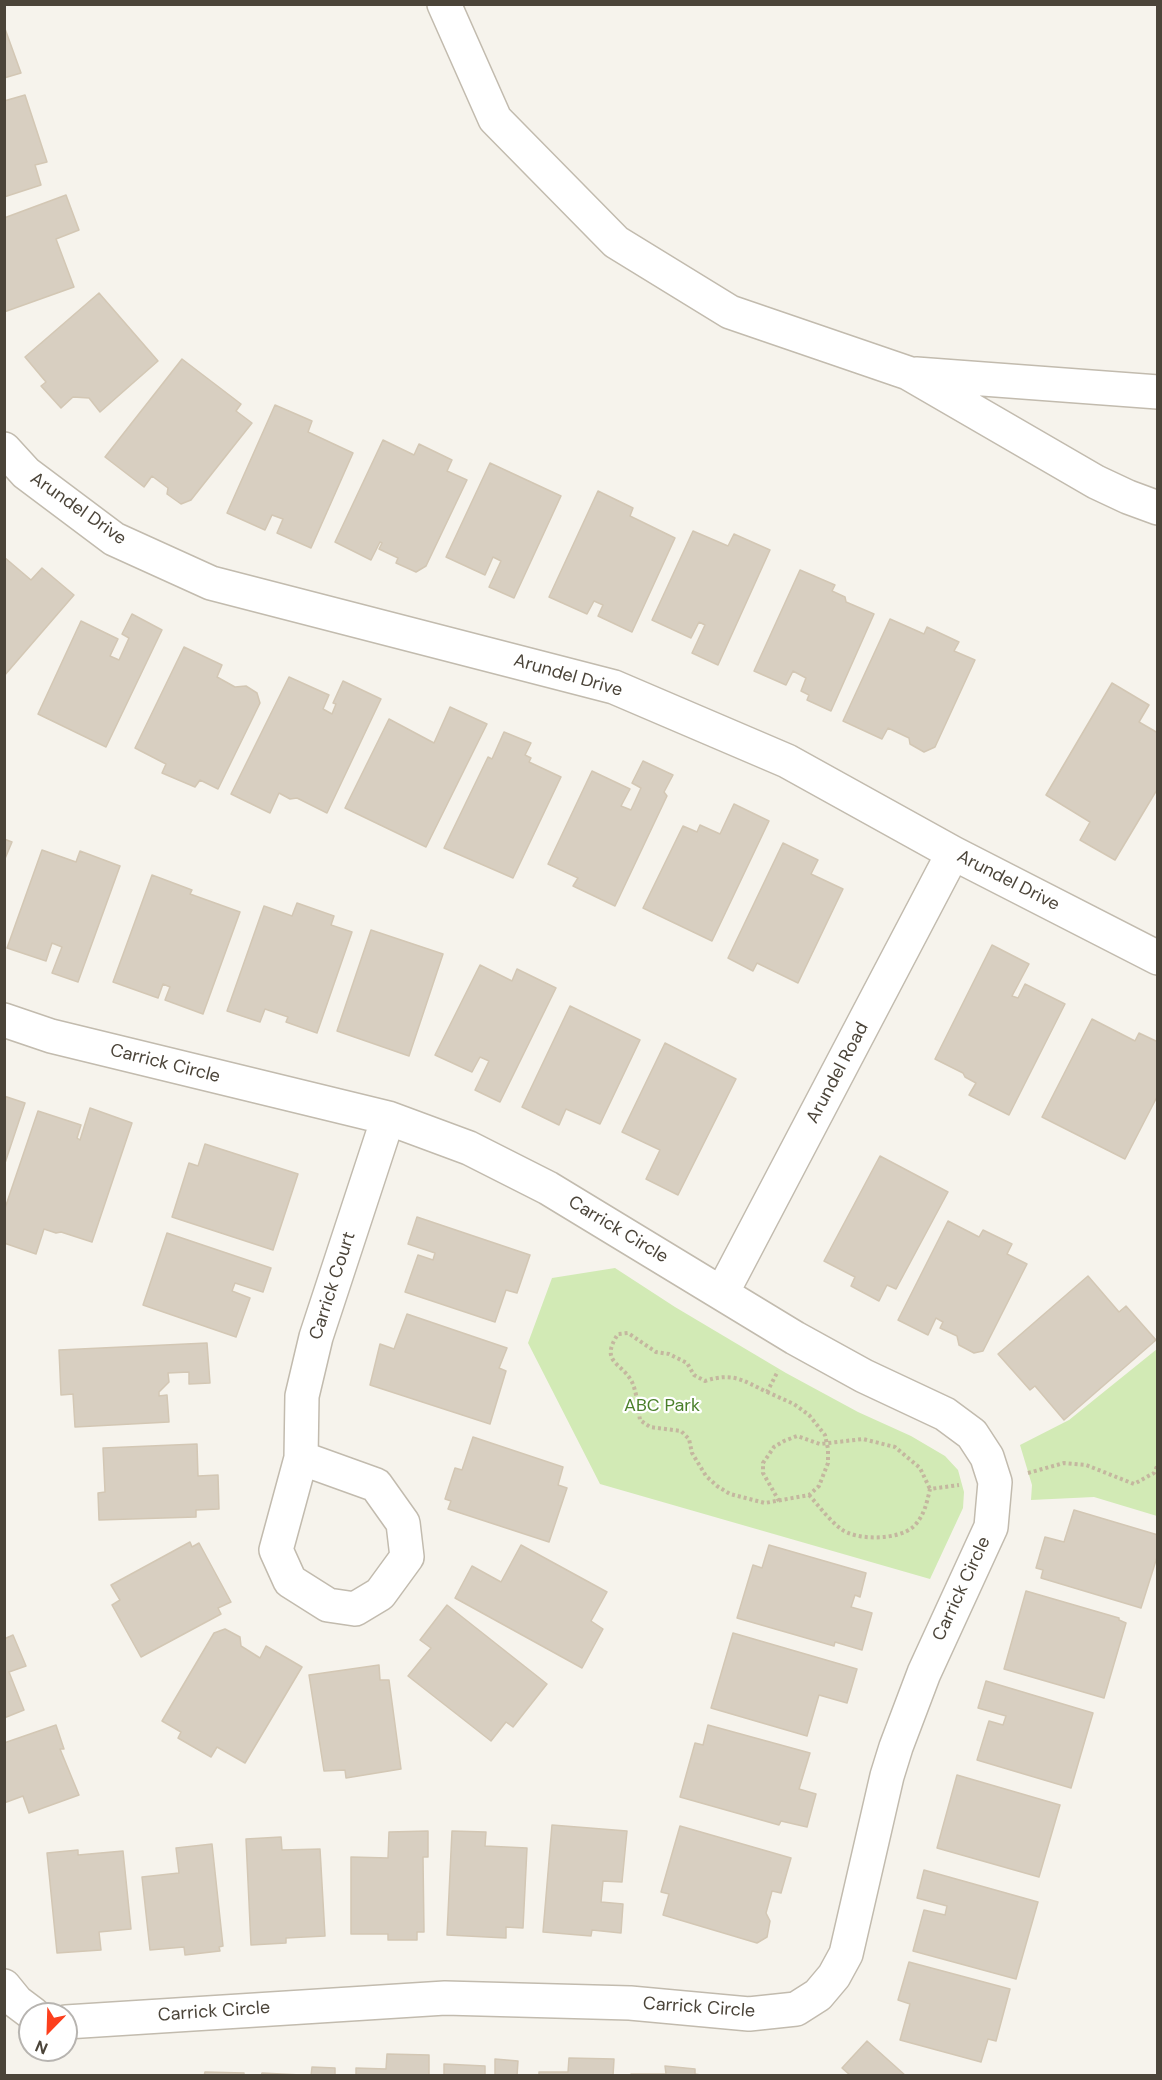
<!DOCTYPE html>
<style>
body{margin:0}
#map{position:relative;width:1162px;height:2080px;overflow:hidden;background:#f6f3ec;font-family:"DM Sans",sans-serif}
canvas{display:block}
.frame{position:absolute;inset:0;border:6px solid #4b4439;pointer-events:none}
.north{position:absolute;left:18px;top:2002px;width:60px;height:60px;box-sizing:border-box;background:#fff;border:2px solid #b7b4b0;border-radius:50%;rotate:203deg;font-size:16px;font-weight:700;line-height:24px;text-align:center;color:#4b4439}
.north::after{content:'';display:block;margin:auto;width:21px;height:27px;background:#fc3f1d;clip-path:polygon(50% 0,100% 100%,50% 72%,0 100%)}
</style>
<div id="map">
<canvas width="1162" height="2080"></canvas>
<div class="frame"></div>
<div class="north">N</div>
</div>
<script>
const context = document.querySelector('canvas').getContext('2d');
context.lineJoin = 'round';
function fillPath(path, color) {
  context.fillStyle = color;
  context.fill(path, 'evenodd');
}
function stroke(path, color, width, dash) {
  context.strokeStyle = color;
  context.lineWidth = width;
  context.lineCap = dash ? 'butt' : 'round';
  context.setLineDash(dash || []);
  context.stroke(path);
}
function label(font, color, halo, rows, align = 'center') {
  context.font = font + ' "DM Sans",sans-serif';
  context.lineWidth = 4.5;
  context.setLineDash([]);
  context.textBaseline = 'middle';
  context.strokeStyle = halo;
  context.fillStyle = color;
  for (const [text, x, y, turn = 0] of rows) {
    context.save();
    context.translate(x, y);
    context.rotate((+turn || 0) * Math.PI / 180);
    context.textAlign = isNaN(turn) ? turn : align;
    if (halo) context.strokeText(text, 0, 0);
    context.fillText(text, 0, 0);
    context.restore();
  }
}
fillPath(new Path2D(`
 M615,1268L675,1307L786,1373L858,1412L911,1436L945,1456L958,1470L964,1492L963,1508L930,1579L600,1484L528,1343L552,1278Z
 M1157,1349V1516L1094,1497L1031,1500L1032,1485L1020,1445L1069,1420Z`), '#d2eab5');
const building = new Path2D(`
 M4,26L21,73L4,78Z
 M25,95L47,162L35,165L41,185L4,197V101Z
 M66,195L79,230L56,239L74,287L4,312V218Z
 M99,293L158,361L100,412L89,398L73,397L61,408L41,386L46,382L25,357Z
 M182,359L241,404L236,411L252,423L191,500L181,504L167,494L168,488L152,476L144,487L105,457Z
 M275,405L312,421L308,432L353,453L311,548L277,533L283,519L272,515L265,530L227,513Z
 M383,440L414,455L419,444L452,460L447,471L467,480L426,566L416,572L396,563L398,558L379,549L382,543L380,542L371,560L335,542Z
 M490,463L561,496L514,598L489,587L501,561L493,557L485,575L446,557Z
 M598,491L633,508L630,516L675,538L632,632L598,616L603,605L594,601L587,614L549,597Z
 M693,531L728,546L734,534L770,550L718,665L692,653L705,625L699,622L691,638L652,620Z
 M4,557L31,580L42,568L74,595L4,676Z
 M800,570L835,585L832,591L845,597L846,602L874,614L831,711L807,700L809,695L801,691L806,678L793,671L786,685L754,671Z
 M132,614L162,630L106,747L38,714L81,621L118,639L110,656L119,660L129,638L122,634Z
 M890,619L924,634L927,627L959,642L954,651L975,660L935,747L924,752L910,744L909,738L888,728L882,739L843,721Z
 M184,647L222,665L217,677L235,687L246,686L257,693L260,703L218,789L200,780L195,787L162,773L166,764L135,748Z
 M289,677L329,695L323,709L332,714L336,704L333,703L343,681L381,699L327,813L297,798L290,799L279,793L270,813L231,794Z
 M1112,683L1149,705L1139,722L1158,733V788L1115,860L1080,840L1090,822L1046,795Z
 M450,707L487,724L426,847L345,808L389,719L434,743Z
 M504,732L531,743L525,755L531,758L529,762L561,777L513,878L444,848L488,757L492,759Z
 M643,761L673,775L664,792L667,796L615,906L573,886L578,878L548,864L592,771L630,789L621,806L631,810L641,788L632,783Z
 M734,804L769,821L712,941L643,908L683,826L697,832L700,825L720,834Z
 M4,839L12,842L4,861Z
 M783,843L818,860L811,874L843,889L798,983L757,963L753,971L728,958Z
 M42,850L76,862L80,851L120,866L78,982L52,973L62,947L52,943L46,961L7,948Z
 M152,875L192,890L190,894L240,912L203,1014L165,1000L170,987L163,984L158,998L113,982Z
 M297,903L334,916L331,925L352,932L317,1033L286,1022L288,1017L265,1009L260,1022L227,1011L264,906L292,916Z
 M371,930L443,954L409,1056L337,1031Z
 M992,945L1029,964L1012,996L1018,998L1025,984L1065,1004L1009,1115L969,1095L976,1083L965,1077L963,1073L935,1059Z
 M480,965L512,981L517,969L556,988L500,1102L475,1090L489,1061L480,1057L472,1072L435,1055Z
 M570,1006L640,1040L600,1124L566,1109L559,1125L522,1107Z
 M1092,1019L1135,1041L1139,1033L1158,1042V1095L1125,1159L1042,1117Z
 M665,1043L736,1079L678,1195L646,1179L660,1150L622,1132Z
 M4,1096L25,1103L4,1166Z
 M90,1108L132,1123L92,1242L61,1232L56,1233L44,1229L36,1254L4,1243V1211L38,1111L81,1125L77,1138L80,1140Z
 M205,1144L298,1174L273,1250L172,1217L189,1163L198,1166Z
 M880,1156L948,1192L896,1289L887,1285L879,1301L851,1286L855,1277L824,1261Z
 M417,1217L530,1255L517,1293L506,1290L495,1322L405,1292L418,1255L433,1260L435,1253L408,1244Z
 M948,1221L979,1237L983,1230L1012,1244L1007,1254L1027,1264L983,1351L974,1353L959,1345L957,1336L940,1328L943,1322L936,1318L928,1335L898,1320Z
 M167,1233L271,1268L263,1292L235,1283L232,1291L250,1298L236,1337L143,1305Z
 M1088,1276L1119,1312L1126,1306L1156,1340L1064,1420L1035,1386L1030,1390L998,1354Z
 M407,1314L507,1348L499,1368L506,1371L490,1424L370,1385L380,1344L394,1349Z
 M207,1343L210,1383L189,1384V1372L168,1373L169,1382L159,1392V1396L167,1395L169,1422L75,1427L73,1394L61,1395L59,1350Z
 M473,1437L563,1467L558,1485L567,1488L549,1542L448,1509L451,1501L445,1499L455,1468L462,1470Z
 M197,1444L198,1476L218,1475L219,1509L196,1510V1517L99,1520L98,1493L105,1492L103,1448Z
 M1074,1510L1158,1535V1554L1141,1608L1041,1578L1043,1570L1036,1568L1045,1537L1064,1542Z
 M190,1542L192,1547L199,1543L231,1602L218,1608L221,1614L141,1657L112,1605L120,1600L111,1585Z
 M521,1545L607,1592L591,1621L603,1629L582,1668L455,1598L472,1566L501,1582Z
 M769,1545L866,1573L860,1597L855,1595L851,1607L872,1613L862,1650L835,1642L834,1646L737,1618L753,1565L762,1568Z
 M1026,1591L1119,1618V1620L1126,1623L1104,1698L1004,1669Z
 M447,1605L547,1684L513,1727L506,1722L491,1741L408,1676L431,1648L420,1640Z
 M225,1629L240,1637L241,1646L260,1658L266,1646L302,1667L245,1763L217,1747L211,1757L178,1738L181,1732L162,1721L214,1633Z
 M733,1633L857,1669L847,1703L819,1695L807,1736L711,1708Z
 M13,1635L26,1666L9,1672L24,1710L4,1718V1639Z
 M379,1665L380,1680H389L401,1769L346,1778L345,1770L324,1771L309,1675Z
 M986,1681L1093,1713L1071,1788L977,1760L989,1721L1003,1725L1006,1716L978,1708Z
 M56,1725L64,1749H60L79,1795L29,1813L23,1796L4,1803V1743Z
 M708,1725L810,1753L799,1789L816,1794L807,1827L781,1821L779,1825L680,1797L695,1743L703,1745Z
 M957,1775L1060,1805L1039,1877L937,1848Z
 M552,1825L627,1831L622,1882L603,1881L601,1902L623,1904L621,1933L592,1930L591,1936L543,1932Z
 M680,1826L791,1858L781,1893L772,1891L766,1913L770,1921L767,1937L757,1943L663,1915L669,1894L661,1892Z
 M428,1831V1857H423L424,1932H417V1940H388V1934H351V1857L388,1858L389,1832Z
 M452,1831L486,1832L485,1846L527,1848L523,1928L506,1927V1938L447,1935Z
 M281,1837L282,1850L320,1849L325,1936L286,1938V1943L251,1945L246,1839Z
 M212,1844L223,1946L219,1947L220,1951L185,1955L184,1947L150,1950L142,1877L179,1873L176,1848Z
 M78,1850V1855L123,1851L131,1929L99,1932L101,1950L57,1953L47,1853Z
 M924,1870L1038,1902L1016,1979L913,1951L924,1910L945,1915L947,1906L917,1898Z
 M909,1962L1010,1989L996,2041L988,2039L981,2062L900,2040L910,2004L898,2000Z
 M867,2041L906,2076H851L842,2068Z
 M387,2054L429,2055V2076H356V2068L386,2069Z
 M569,2058L614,2059L613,2076H539V2072H568Z
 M495,2059L518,2061L517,2076H495Z
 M444,2064L485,2066V2076H444Z
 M665,2066L695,2069V2074L706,2076H631V2074H666Z
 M312,2067L335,2068V2076H311Z
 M205,2072L244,2073V2076H204Z
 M262,2073L301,2075V2076H261Z`);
fillPath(building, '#d8cfc1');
stroke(building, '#d3c7b4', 1.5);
const street = new Path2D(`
 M444,4L495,119L616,242L730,312L908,373L1096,482L1128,497L1158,508
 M916,374L1158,392
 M4,449L26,473L114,539L211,583L614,687L787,761L953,853L1158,958
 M4,1020L51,1036L388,1118L469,1148L548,1188L795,1338L864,1376L945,1414L972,1434L987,1457L995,1482L991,1527L924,1673L896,1747L887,1776L846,1954L834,1976L818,1995L796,2009L749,2014L630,2003L445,1998L66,2022
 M722,1293L953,853
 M301,1458L376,1485L403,1523L407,1557L380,1594L355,1609L328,1605L290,1581L276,1550L301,1458L302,1396L316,1337L388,1118
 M4,1986L17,2002L33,2014`);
stroke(street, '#c2bbae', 36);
stroke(new Path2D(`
 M767,1392L794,1404L809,1415L825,1435L828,1449V1463L819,1486L809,1495L765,1503L730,1494L717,1486L706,1476L692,1453L689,1439L681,1431L650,1427L640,1420C638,1408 637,1393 632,1382C622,1362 599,1363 618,1334L628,1333L656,1352L669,1354L687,1363L694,1375L705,1381C733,1372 742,1380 767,1392L778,1371
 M1028,1473L1064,1463L1086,1465L1134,1484L1154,1473L1158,1464
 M809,1495C819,1506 829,1520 841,1529C857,1541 898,1540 913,1527C924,1517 927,1502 930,1489L959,1485
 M779,1501L763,1473V1463L774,1447L784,1441L797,1436L820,1444L863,1439L895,1447L920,1468L930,1489`), '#c4b79f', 4, [3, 3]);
stroke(street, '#fff', 33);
label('18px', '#4b4439', '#fff', [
 ["Arundel Drive",78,509,35],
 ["Arundel Drive",568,676,16],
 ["Arundel Drive",1008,881,27],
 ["Carrick Circle",165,1064,14],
 ["Arundel Road",838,1073,-62],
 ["Carrick Circle",618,1230,31],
 ["Carrick Court",333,1286,-72],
 ["Carrick Circle",962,1589,-65],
 ["Carrick Circle",699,2008,4],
 ["Carrick Circle",214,2012,-4]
]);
label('18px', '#4a7f2a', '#fff', [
 ["ABC Park",662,1406]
]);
</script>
